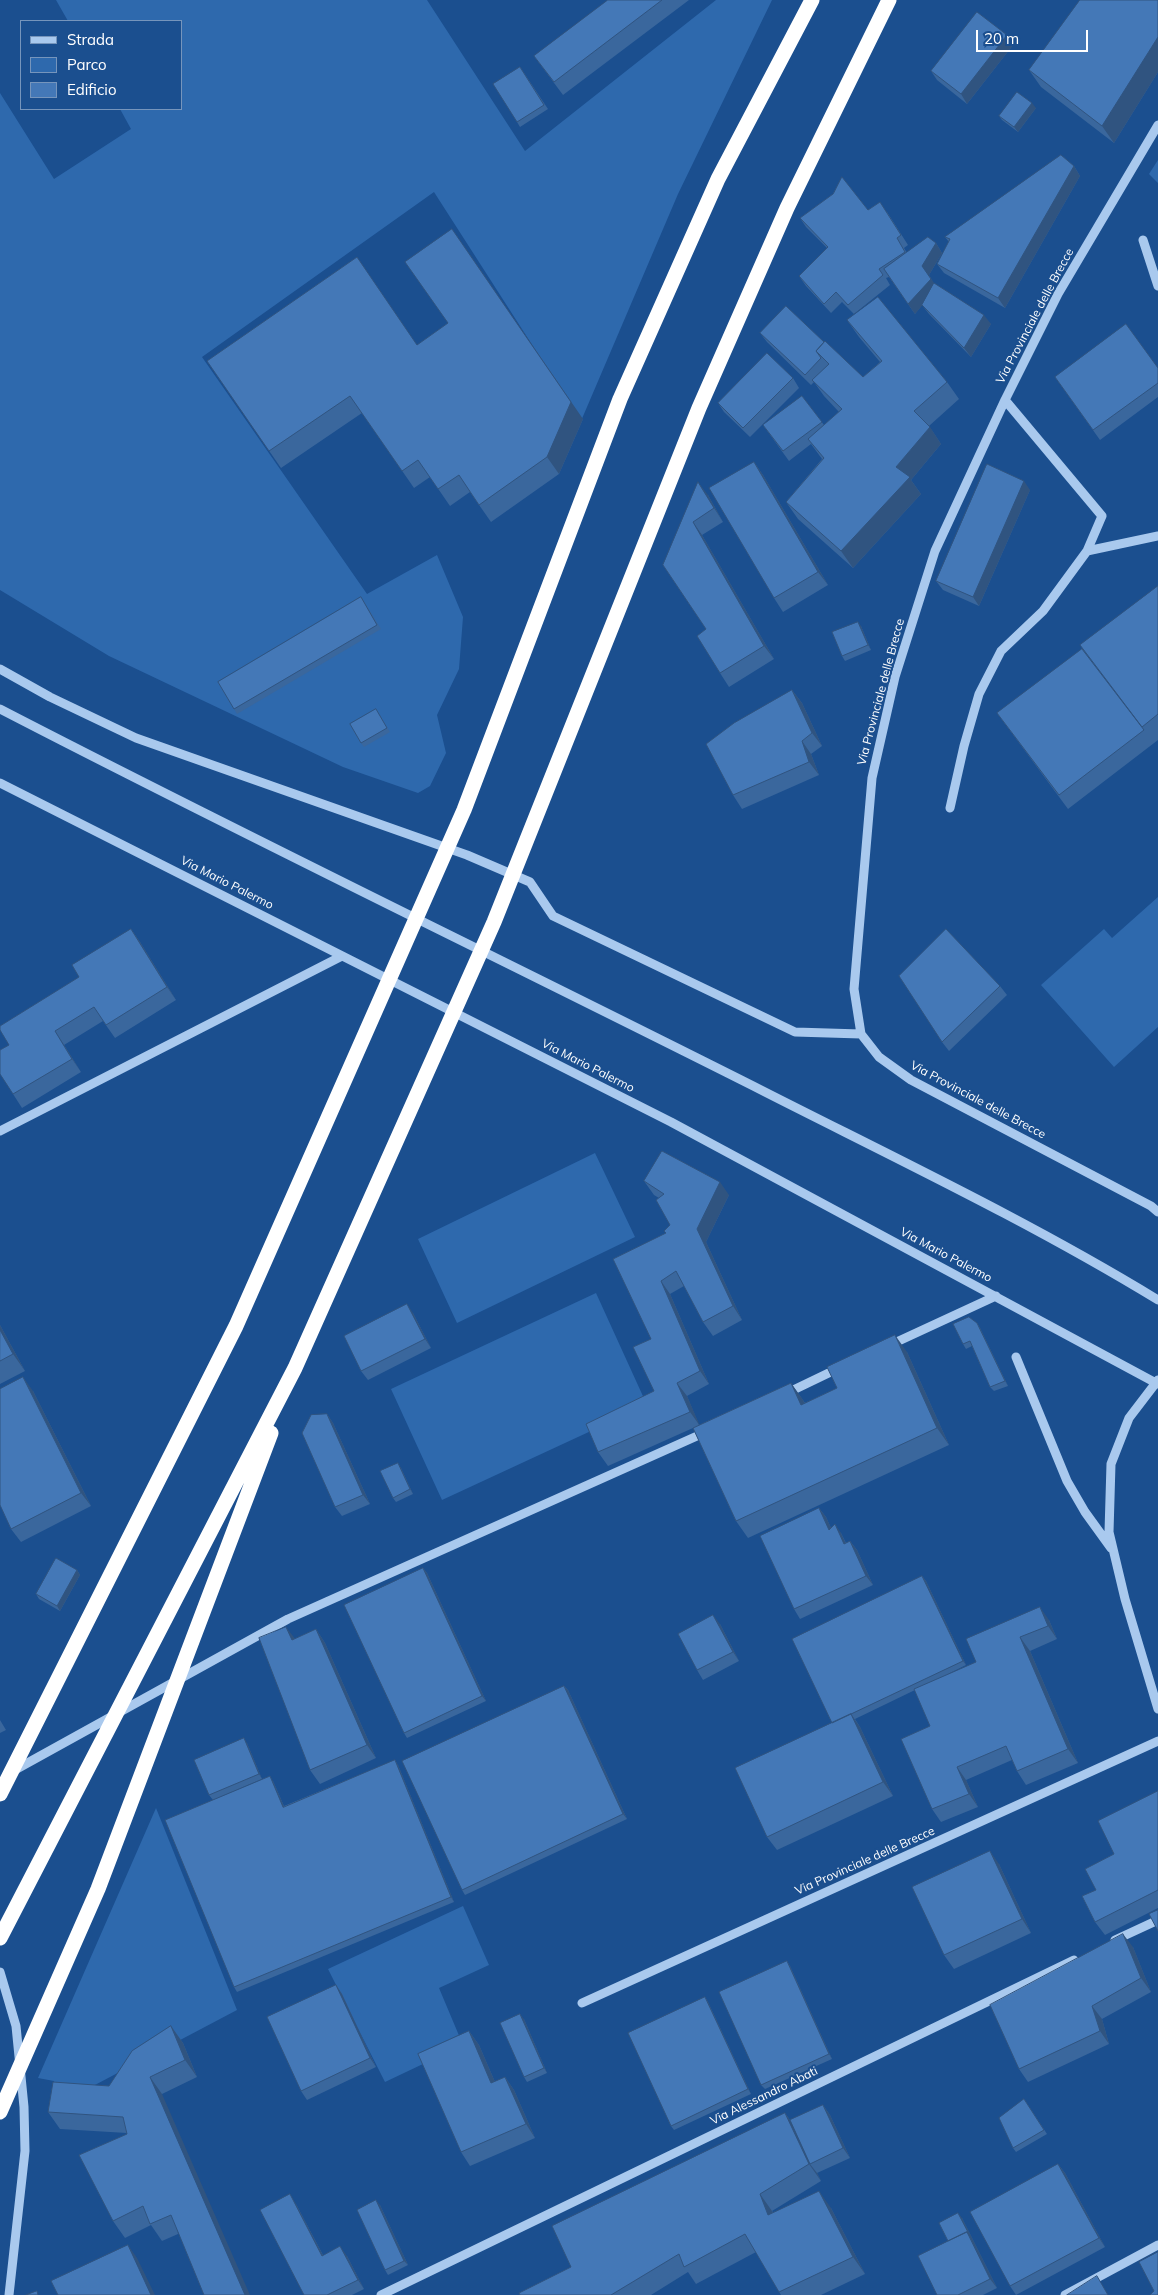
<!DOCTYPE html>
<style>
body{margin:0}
#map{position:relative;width:1158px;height:2295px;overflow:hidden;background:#1b4f8f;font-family:Mulish,sans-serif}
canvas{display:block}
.legend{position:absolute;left:20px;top:20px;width:162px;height:90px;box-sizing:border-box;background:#1b4f8f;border:1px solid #7695bc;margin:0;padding:6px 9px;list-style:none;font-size:15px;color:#fff}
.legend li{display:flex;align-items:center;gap:10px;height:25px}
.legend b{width:25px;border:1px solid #7695bc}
.scale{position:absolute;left:976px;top:30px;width:112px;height:22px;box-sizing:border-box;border:2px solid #fff;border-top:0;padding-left:6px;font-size:15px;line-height:18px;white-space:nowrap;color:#fff;-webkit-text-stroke:4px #1b4f8f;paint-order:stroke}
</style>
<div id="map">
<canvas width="1158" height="2295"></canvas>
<ul class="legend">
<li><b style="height:6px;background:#a9c9ee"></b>Strada</li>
<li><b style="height:14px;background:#2e69ad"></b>Parco</li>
<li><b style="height:14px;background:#4478b7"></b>Edificio</li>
</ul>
<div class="scale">20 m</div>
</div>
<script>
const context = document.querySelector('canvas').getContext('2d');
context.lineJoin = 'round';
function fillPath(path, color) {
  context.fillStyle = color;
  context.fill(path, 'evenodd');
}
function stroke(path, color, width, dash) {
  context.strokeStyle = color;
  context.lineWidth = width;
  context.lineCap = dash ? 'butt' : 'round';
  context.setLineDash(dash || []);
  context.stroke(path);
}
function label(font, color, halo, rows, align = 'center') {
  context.font = font + ' Mulish,sans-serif';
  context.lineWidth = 4;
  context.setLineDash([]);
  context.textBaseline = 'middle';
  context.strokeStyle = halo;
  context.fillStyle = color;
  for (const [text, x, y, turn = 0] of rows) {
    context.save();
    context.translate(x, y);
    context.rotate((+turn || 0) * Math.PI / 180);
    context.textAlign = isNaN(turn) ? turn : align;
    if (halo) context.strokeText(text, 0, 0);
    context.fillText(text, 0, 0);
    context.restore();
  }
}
fillPath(new Path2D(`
 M56,0H427L525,151L716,0H772L678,194L581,421L434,192L202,357L367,594L437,555L463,617L459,669L437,715L446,753L430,786L418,793L343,767L109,656L0,590V93L54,179L131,129L120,109H181V21H68Z
 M1158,160V183L1149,174Z
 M1158,897V1027L1114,1067L1041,985L1104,929L1112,938Z
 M595,1153L635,1237L457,1323L418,1239Z
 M596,1293L647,1405L442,1500L391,1389Z
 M156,1808L237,2010L57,2105L54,2081L38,2078Z
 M463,1906L489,1965L439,1988L463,2045L385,2082L328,1969Z`), '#2e69ad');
stroke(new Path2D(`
 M1158,125L1058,294L1005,400L935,551L895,677L872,778L854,989L861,1034L879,1057L911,1080L1151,1206L1158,1212
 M1143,240L1158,286
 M1087,551L1158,536
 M0,669L50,697L136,738L467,855L530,882L553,916L795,1032L861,1034
 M0,709C253,840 511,964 765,1092C897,1159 1032,1223 1158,1300
 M0,783L671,1122L1158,1384
 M950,808L964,746L979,694L1001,651L1043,611L1087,551L1102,516L1005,400
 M0,1131L342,956
 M890,1345L996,1296
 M1016,1357L1067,1481L1085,1512L1111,1548
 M1158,1380L1129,1418L1111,1464L1109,1532L1125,1599L1158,1709
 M785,1394L839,1368
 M13,1771L288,1619L706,1432
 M1115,1940L1158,1920
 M0,1972L16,2026L24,2107L25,2151L9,2295
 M582,2003L1158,1741
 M381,2295L1074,1960
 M1065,2295L1158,2245`), '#a9c9ee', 9);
stroke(new Path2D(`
 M0,1794L236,1326L464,810L620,399L718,179L812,0
 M0,1938L295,1368L494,922L699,408L787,208L889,0
 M0,2112L98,1889L271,1433`), '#fff', 15);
fillPath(new Path2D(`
 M608,0H689L563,95L534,56Z
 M1158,0V72L1114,143L1041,87L1029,70Z
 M1013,45L967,104L937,80L931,71Z
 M520,67L548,109L520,127L517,122Z
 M1036,108L1018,132L1002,120L999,116Z
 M1074,166L1080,176L1005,308L944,273L937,264L949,242L945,237Z
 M868,210L887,212L908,245L904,248L907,253L936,243L942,253L929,275L934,284L991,324L971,357L929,314L922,305L915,314L889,277L886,278L890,285L854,314L842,302L831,313L806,286L799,276L827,248L806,227L800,218Z
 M847,320L947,382L959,399L929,426L941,444L911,480L921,494L853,568L798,519L786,502L822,459L811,444L789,461L763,425L802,396L824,425L839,412L824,396L814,382L811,385L767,342L760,333L824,342L863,377L880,362L859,337Z
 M417,345L583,419L559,474L491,522L470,492L450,506L430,477L414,488L362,413L281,468L207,361Z
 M1158,368V397L1100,440L1055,377Z
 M793,378L799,388L750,437L724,412L718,403Z
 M754,462L763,475L828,585L783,612L774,598Z
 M1030,490L979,606L943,590L936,581Z
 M708,495L723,522L702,535L774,659L729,687L720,673L706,629L663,565Z
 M1158,586V740L1068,809L997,713L1082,649Z
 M361,597L381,629L237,714L234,709Z
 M861,626L871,650L845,661L842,656Z
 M792,690L802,703L822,746L811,754L819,775L742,809L733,795Z
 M379,714L390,732L364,747L361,743Z
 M131,929L140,942L176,1000L115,1038L103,1021L64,1045L81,1072L22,1108L13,1094L9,1045L79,977Z
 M1000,986L1007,995L949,1051L942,1042Z
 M644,1181L729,1195L706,1242L742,1320L713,1336L703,1322L684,1286L670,1294L709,1384L687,1396L699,1425L791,1383L805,1403L837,1388L907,1352L949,1445L748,1538L736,1521L693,1428L608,1466L598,1452L654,1391L651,1339L665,1233L670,1225L659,1198L654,1195Z
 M413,1313L431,1348L368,1380L361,1371Z
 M977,1323L980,1328L1008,1386L994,1391L990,1387L972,1346L966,1349L963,1344Z
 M0,1325L25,1371L0,1384Z
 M33,1391L91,1506L21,1542L11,1529Z
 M327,1414L333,1423L370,1504L342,1516L335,1507Z
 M401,1468L413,1494L396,1502L393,1498Z
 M819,1508L826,1517L831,1528L841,1533L846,1543L850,1541L857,1550L873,1585L800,1619L794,1609Z
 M423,1568L427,1573L486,1701L407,1738L404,1733Z
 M77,1570L80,1575L60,1611L39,1599L36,1594Z
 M922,1576L926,1581L966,1665L946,1675L976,1662L1049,1620L1057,1639L1030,1651L1078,1763L1026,1785L1017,1771L1012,1760L966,1780L978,1807L941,1822L932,1809L930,1726L915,1690L855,1719L860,1727L893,1796L777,1850L767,1837L832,1723Z
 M720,1624L739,1661L703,1680L697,1670Z
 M316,1629L325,1643L376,1758L320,1784L310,1770L295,1639Z
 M564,1686L568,1690L627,1819L465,1895L462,1890Z
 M0,1720L6,1730L0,1733Z
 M247,1743L262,1779L213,1800L209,1795Z
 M395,1760L398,1765L454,1902L237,1992L234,1987L273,1781L284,1806Z
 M1158,1791V1908L1105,1935L1095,1922L1096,1890L1114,1854Z
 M999,1864L1031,1933L954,1969L944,1955Z
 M1133,1947L1151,1992L1102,2019L1109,2044L1028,2082L1019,2069Z
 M787,1961L790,1966L832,2059L765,2089L761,2085Z
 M336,1985L342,1994L376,2067L307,2100L301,2091Z
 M705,1997L708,2002L751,2094L674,2130L671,2126Z
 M524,2019L547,2073L527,2082L524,2077Z
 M171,2026L183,2043L197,2077L162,2094L178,2234L162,2241L151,2225L125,2238L113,2221L127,2133L60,2129L48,2112L109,2086Z
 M469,2031L479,2045L495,2082L505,2077L514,2090L535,2138L470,2166L461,2152Z
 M1024,2099L1047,2134L1016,2152L1013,2148Z
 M823,2105L830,2115L850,2158L817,2173L821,2181L772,2211L773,2212L831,2208L865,2274L821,2295H781L756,2252L696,2284L688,2272L651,2295H520L571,2267L785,2113L790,2120Z
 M1058,2164L1065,2173L1105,2247L1016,2295L1010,2286Z
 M296,2204L323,2255L347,2256L364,2289L352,2295H304Z
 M380,2205L408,2265L388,2275L385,2270Z
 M962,2218L997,2288L983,2295H937L948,2241Z`), '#3a679d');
fillPath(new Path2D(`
 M1007,35L1013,45L967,104L961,94Z
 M1158,37V72L1114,143L1102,126Z
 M1032,103L1036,108L1018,132L1014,127Z
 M1074,166L1080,176L1005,308L998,298Z
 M936,243L942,253L929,275L937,288L915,314L908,304L922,266Z
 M464,246L583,419L559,474L547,457Z
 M984,315L991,324L971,357L964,348Z
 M930,427L941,444L911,480L921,494L853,568L841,551L896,467Z
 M754,462L763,475L828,585L818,572Z
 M1024,481L1030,490L979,606L973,597Z
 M698,482L708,495L723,522L714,508Z
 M693,522L702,535L774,659L764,646Z
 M858,622L861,626L871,650L868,645Z
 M792,690L802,703L822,746L812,733Z
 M802,741L811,754L819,775L809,762Z
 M131,929L140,942L176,1000L167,987Z
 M55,1031L64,1045L81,1072L72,1059Z
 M720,1182L729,1195L706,1242L742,1320L733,1306L697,1229Z
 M661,1281L670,1294L709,1384L700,1371Z
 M407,1304L413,1313L431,1348L425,1339Z
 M977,1323L980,1328L1008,1386L1005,1381Z
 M0,1325L25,1371L13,1354L0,1330Z
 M895,1335L907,1352L949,1445L937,1428Z
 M23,1377L33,1391L91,1506L81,1493Z
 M677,1383L687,1396L700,1426L690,1412Z
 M791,1383L803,1400L813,1421L801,1405Z
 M327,1414L333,1423L370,1504L363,1495Z
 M398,1463L401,1468L413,1494L410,1489Z
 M819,1508L826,1517L836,1539L829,1530Z
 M835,1524L841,1533L850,1553L844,1544Z
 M850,1541L857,1550L873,1585L866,1576Z
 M423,1568L427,1573L486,1701L482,1696Z
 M77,1570L80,1575L60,1611L57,1606Z
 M922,1576L926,1581L966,1665L963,1661Z
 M1040,1607L1049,1620L1057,1639L1048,1626Z
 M713,1615L720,1624L739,1661L733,1652Z
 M286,1627L296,1640H292Z
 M316,1629L325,1643L376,1758L367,1745Z
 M1020,1637L1030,1651L1078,1763L1068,1749Z
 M564,1686L568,1690L627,1819L623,1814Z
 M851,1714L860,1727L893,1796L883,1782Z
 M244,1738L247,1743L262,1779L259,1774Z
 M395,1760L398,1765L454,1902L451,1897Z
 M957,1767L966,1780L978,1807L969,1794Z
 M270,1776L273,1781L286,1811L283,1807Z
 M990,1851L999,1864L1031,1933L1022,1919Z
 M1123,1934L1133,1947L1151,1992L1141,1978Z
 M787,1961L790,1966L832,2059L829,2054Z
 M336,1985L342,1994L376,2067L370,2058Z
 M705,1997L708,2002L751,2094L748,2089Z
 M1092,2006L1102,2019L1109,2044L1100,2031Z
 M520,2014L524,2019L547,2073L544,2068Z
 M171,2026L183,2043L197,2077L185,2060Z
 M469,2031L479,2045L501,2096L491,2083Z
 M150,2077L162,2094L250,2295H245Z
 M505,2077L514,2090L535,2138L526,2124Z
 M823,2105L830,2115L850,2158L843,2148Z
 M785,2113L797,2130L810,2164L817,2173L821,2181L809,2164Z
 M1058,2164L1065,2173L1105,2247L1099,2238Z
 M819,2191L831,2208L865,2274L853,2257Z
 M290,2194L296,2204L328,2265L322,2256Z
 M760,2194L772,2211L780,2232L768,2215Z
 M376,2200L380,2205L408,2265L404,2261Z
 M958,2213L962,2218L997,2288L990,2279Z
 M128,2245L137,2258L155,2295H151Z
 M340,2246L347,2256L364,2289L358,2280Z`), '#305480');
const building = new Path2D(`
 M608,0H662L554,82L534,56Z
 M1080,0H1158V37L1102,126L1029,70Z
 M977,12L1007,35L961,94L931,71Z
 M520,67L544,105L517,122L493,84Z
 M1017,92L1032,103L1014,127L999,116Z
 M1061,155L1074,166L998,298L937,264L950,239L945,237Z
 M842,177L868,210L880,202L901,235L897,238L905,252L879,269L883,275L848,305L836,292L824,304L799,276L828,247L800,218L833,194Z
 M452,229L571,402L547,457L479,505L459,475L438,489L418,460L402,471L350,396L269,451L207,361L357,257L417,345L448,323L405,262Z
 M928,237L936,243L922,266L931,279L908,304L884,269Z
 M934,283L984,315L964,348L922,305Z
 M878,297L947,382L914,411L930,427L896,467L910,477L841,551L786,502L824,458L808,439L842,409L812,380L829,364L816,351L825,341L863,377L882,361L847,320Z
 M786,306L824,342L816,351L821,358L805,375L760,333Z
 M1126,324L1158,368V383L1093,430L1055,377Z
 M767,353L793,378L743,428L718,403Z
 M802,396L822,422L783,451L763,425Z
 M754,462L818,572L774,598L709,488Z
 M987,464L1024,481L973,597L936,581Z
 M698,482L714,508L693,522L764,646L720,673L697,636L706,629L663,565Z
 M1158,586V714L1142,727L1080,645Z
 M361,597L377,625L234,709L218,682Z
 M858,622L868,645L842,656L832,632Z
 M1082,649L1144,730L1059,795L997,713Z
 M792,690L812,733L802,741L809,762L733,795L706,744L734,723Z
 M376,709L387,728L361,743L350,724Z
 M131,929L167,987L106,1025L94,1007L55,1031L72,1059L13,1094L0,1074V1050L9,1045L0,1030V1026L79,977L72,965Z
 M946,929L1000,986L942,1042L899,976Z
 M662,1151L720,1182L697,1229L733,1306L703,1322L676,1271L661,1281L700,1371L677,1383L690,1412L598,1452L586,1424L654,1391L633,1347L651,1339L613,1259L666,1233L664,1231L670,1225L656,1200L664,1194L644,1181Z
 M407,1304L425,1339L361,1371L344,1336Z
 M969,1317L977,1323L1005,1381L990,1387L970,1341L963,1344L953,1324Z
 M0,1330L13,1354L0,1361Z
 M895,1335L937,1428L736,1521L693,1428L791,1383L801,1405L837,1388L827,1367Z
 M23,1377L81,1493L11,1529L0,1505V1389Z
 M327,1414L363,1495L335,1507L302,1433L311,1415Z
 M398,1463L410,1489L393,1498L380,1471Z
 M819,1508L829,1530L835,1524L844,1544L850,1541L866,1576L794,1609L760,1536Z
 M56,1558L77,1570L57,1606L36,1594Z
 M423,1568L482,1696L404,1733L344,1605Z
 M922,1576L963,1661L832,1723L792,1639Z
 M1040,1607L1048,1626L1020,1637L1068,1749L1017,1771L1006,1746L957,1767L969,1794L932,1809L901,1739L930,1726L914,1689L976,1662L966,1639Z
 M713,1615L733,1652L697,1670L678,1634Z
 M286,1627L292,1640L316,1629L367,1745L310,1770L259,1638Z
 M564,1686L623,1814L462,1890L402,1761Z
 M851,1714L883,1782L767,1837L735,1768Z
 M244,1738L259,1774L209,1795L194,1760Z
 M395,1760L451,1897L234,1987L165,1820L270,1776L283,1807Z
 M1158,1791V1890L1095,1922L1082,1896L1096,1890L1085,1869L1114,1854L1098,1821Z
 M990,1851L1022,1919L944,1955L912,1887Z
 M1158,1910V1931L1149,1914Z
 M1123,1934L1141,1978L1092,2006L1100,2031L1019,2069L990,2005Z
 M787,1961L829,2054L761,2085L719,1992Z
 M336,1985L370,2058L301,2091L267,2017Z
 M705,1997L748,2089L671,2126L628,2033Z
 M520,2014L544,2068L524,2077L500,2023Z
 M171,2026L185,2060L150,2077L245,2295H204L171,2215L150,2224L143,2206L113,2221L79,2155L127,2134L123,2117L48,2112L53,2082L109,2086L132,2051Z
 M469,2031L491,2083L505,2077L526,2124L461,2152L418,2054Z
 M1024,2099L1044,2130L1013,2148L999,2118Z
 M823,2105L843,2148L810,2164L790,2120Z
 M785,2113L809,2164L760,2194L768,2215L819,2191L853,2257L779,2292L745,2234L684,2267L679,2254L611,2295H520L519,2293L571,2267L552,2226Z
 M1058,2164L1099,2238L1010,2286L970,2212Z
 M290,2194L322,2256L340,2246L358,2280L327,2295H304L260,2210Z
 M376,2200L404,2261L385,2270L357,2210Z
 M958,2213L970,2236L967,2232L948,2241L939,2223Z
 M967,2232L990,2279L958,2295H937L918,2256Z
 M128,2245L151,2295H58L51,2281Z
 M1158,2252V2295H1150L1154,2291L1139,2262Z
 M1097,2276L1108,2295H1067Z
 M37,2291L38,2295H26Z`);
fillPath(building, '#4478b7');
stroke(building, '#305480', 1);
label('12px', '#fff', '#1b4f8f', [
 ["Via Provinciale delle Brecce",1035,316,-62],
 ["Via Provinciale delle Brecce",881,692,-75],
 ["Via Mario Palermo",227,883,27],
 ["Via Mario Palermo",588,1066,27],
 ["Via Provinciale delle Brecce",978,1100,28],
 ["Via Mario Palermo",946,1255,28],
 ["Via Provinciale delle Brecce",865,1861,-24],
 ["Via Alessandro Abati",764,2096,-26]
]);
</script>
